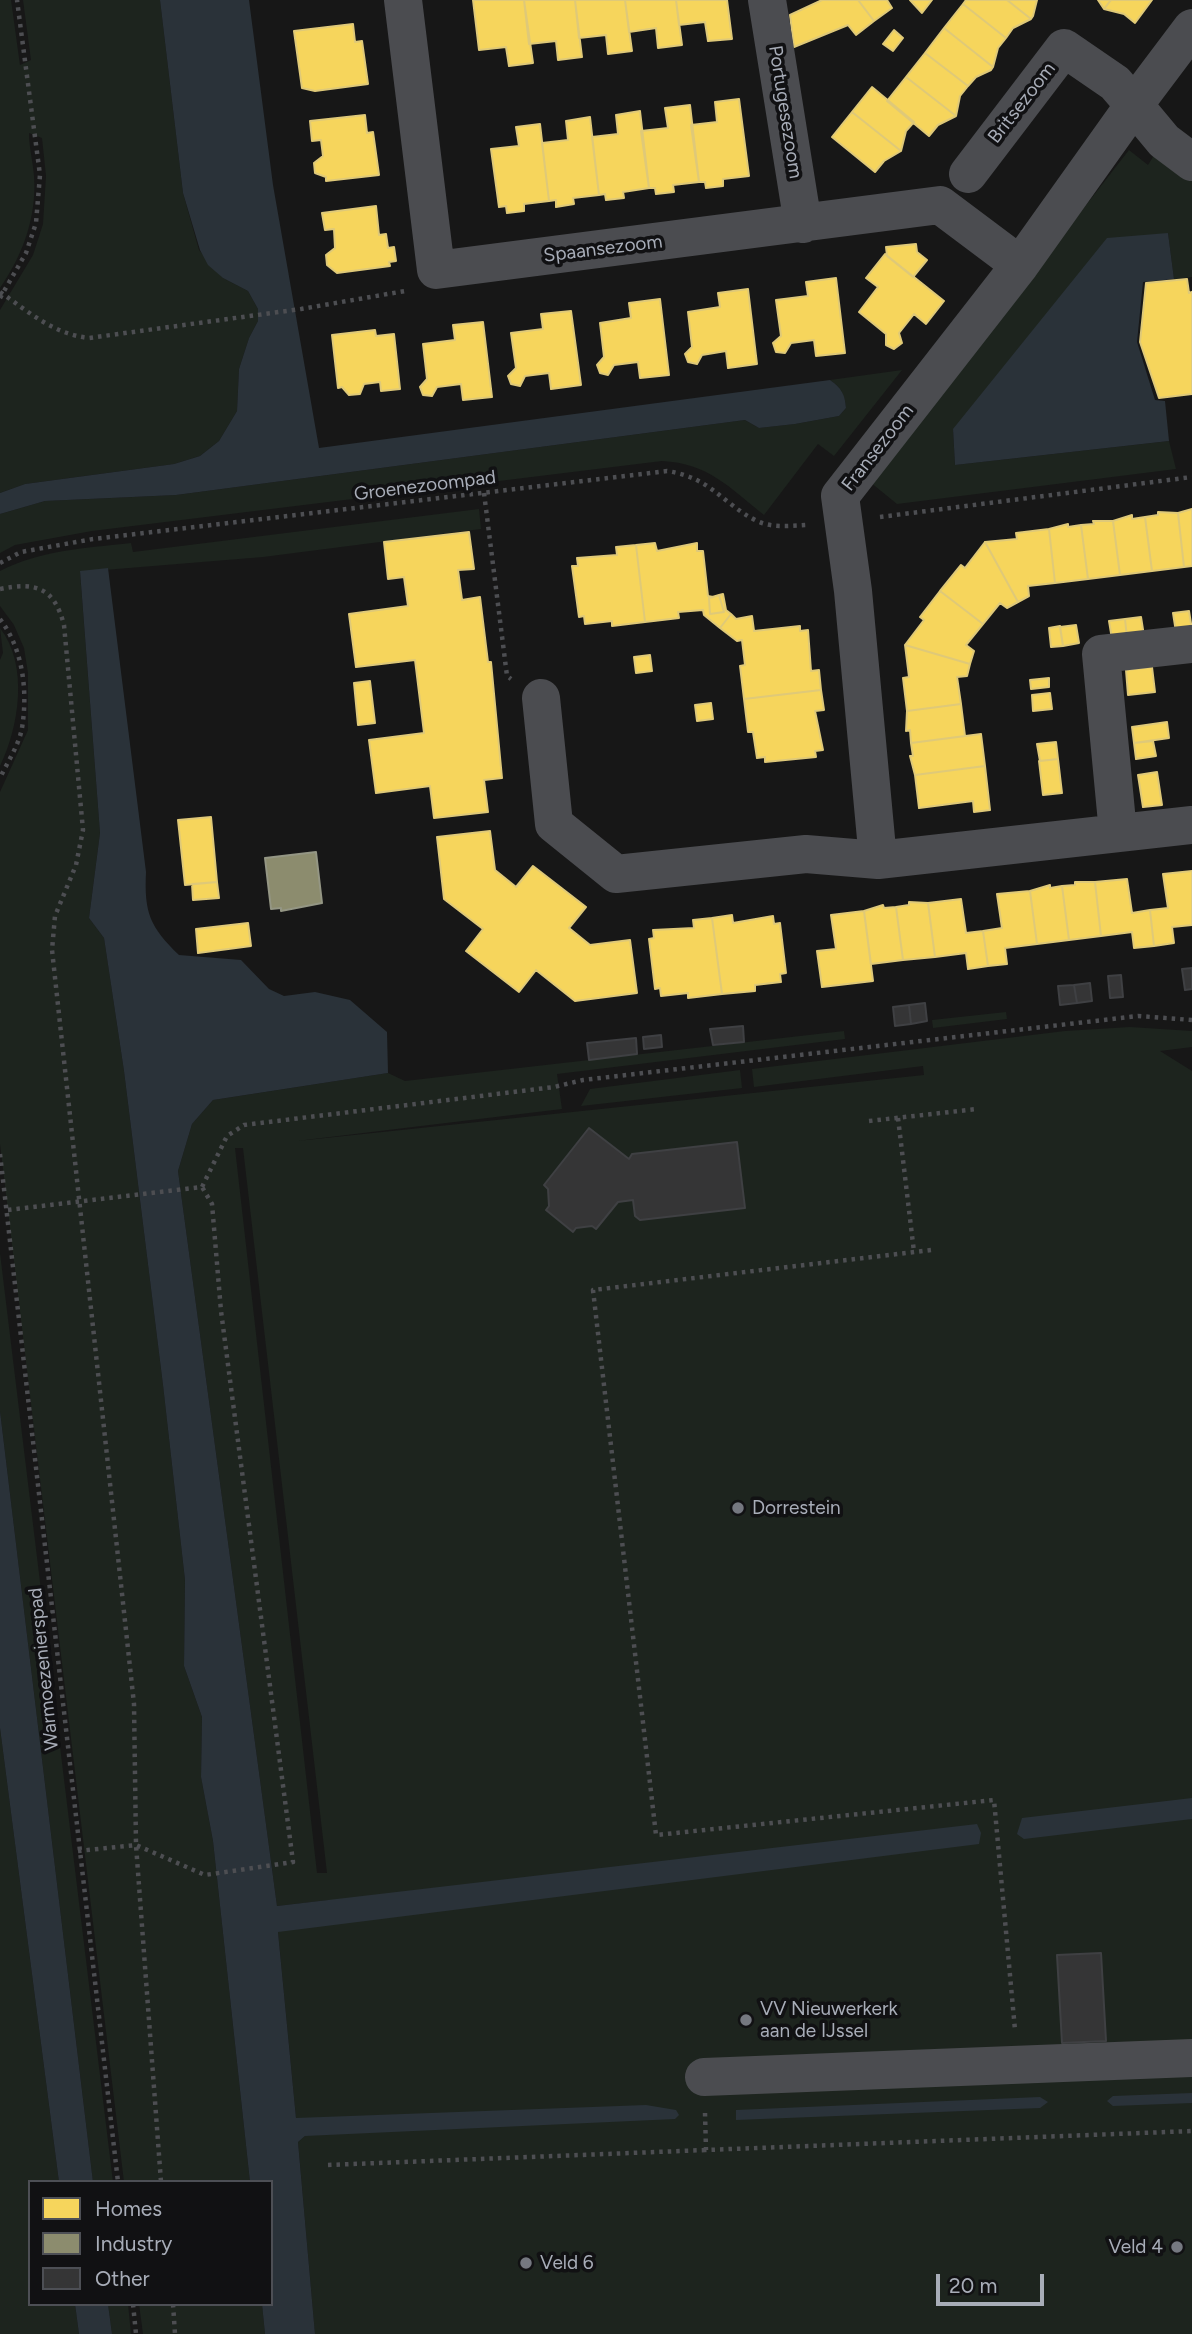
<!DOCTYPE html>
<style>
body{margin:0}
#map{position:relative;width:1192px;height:2334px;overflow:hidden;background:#171717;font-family:Figtree,sans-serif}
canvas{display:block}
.legend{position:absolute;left:28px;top:2180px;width:245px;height:126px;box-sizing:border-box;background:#111113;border:2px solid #4d4f55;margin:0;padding:9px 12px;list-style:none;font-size:21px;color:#a8adb8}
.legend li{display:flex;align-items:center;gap:14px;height:35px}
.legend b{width:35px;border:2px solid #4d4f55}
.scale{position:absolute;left:936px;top:2274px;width:108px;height:32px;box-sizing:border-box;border:4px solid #a8adb8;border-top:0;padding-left:9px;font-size:21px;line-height:24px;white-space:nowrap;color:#a8adb8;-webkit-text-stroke:5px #111113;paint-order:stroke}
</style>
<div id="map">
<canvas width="1192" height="2334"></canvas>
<ul class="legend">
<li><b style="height:19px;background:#f6d55c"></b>Homes</li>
<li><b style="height:19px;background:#8c8c6e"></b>Industry</li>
<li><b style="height:19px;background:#353536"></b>Other</li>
</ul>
<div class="scale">20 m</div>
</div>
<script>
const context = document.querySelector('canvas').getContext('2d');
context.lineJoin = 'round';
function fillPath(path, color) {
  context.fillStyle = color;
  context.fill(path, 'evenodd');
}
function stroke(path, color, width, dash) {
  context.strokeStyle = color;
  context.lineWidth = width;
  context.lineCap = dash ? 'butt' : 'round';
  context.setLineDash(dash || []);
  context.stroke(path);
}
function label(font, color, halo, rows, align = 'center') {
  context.font = font + ' Figtree,sans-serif';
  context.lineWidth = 7;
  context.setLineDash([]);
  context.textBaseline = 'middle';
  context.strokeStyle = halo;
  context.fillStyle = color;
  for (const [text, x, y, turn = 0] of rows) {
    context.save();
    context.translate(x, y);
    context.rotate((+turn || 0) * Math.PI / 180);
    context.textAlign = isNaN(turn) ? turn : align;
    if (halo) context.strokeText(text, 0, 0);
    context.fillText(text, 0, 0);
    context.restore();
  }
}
fillPath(new Path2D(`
 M0,0H11L20,65L31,60L23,0H160L183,193L199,250L223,278L248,291L258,309V321L249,338L239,369L237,411L219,441L200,456L174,464L25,484L0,493V310L33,255L43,224L46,176L42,138L29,133C29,147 33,162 34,176C37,216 23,255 0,288Z
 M1129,150L1148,165L1156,152L1192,181V277L1174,279L1168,233L953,430L955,465L1169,441L1176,469L897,504L870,482Z
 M902,370L834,456L818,444L764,515C730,488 708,463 662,461L92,531L15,545L0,553V514L45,501L176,495L745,420L759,428L795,424L839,416L846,408C845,395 841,387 830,380Z
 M479,509L481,529L263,557L80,572L100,833L89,918L104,938L124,1071L163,1385L185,1580L184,1666L202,1717L201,1777L213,1841L250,2182H124L0,1144V792L28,730V673L24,648L14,625L0,606V571C41,550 86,548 131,543L133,552Z
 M0,628C29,665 19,727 0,766V660L3,653Z
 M1006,1012L1007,1019L933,1028L932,1020Z
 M1130,1027L1192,1031V1047L1160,1051L1192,1071V2334H315L298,2142L305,2136L309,2118H296L278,1932L330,1900L277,1906L178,1171L192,1124L213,1100L388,1073L405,1081L844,1031L845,1039L557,1074L562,1109L297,1141L924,1075L923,1066L754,1087L752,1069L1065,1031ZM235,1148H243L327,1873H317Z
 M740,1070L742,1088L581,1106L590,1089Z
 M0,1253L113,2182H93L0,1411Z
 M0,1728L59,2182H30V2304H75L79,2334H0Z
 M108,2304H128L131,2334H112Z
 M139,2304H262L265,2334H143Z`), '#1d241e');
fillPath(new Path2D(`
 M160,0H249L273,185L319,448L830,380C842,388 845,395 846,408L839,416L795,424L759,428L745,420L176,495L45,501L0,514V493L25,484L174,464L200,456L219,441L237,411L239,369L249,338L258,321V309L248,291L223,278L208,265L200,250L183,193Z
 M1168,233L1174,279L1143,282L1137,342L1155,400L1165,401L1169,441L955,465L953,429L1107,238Z
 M108,568L146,872C144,913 150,927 179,955L241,960L269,989L284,996L315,992L350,1000L387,1032L388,1073L213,1100L192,1124L178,1171L277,1906L977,1824L981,1833L979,1844L278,1932L296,2118L646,2105L676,2110L679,2115L675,2119L305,2136L298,2142L315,2334H265L262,2304H271V2182H250L213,1841L201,1777L202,1717L184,1666L185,1580L163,1385L124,1071L104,938L89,918L100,833L80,571Z
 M0,1411L93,2182H59L0,1728Z
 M1192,1798V1819L1024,1839L1017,1834L1022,1818Z
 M1192,2093V2103L1113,2106L1107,2101L1113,2096Z
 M1040,2097L1048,2102L1040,2108L736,2120V2110Z
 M75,2304H108L112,2334H79Z`), '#2a3239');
const homes = new Path2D(`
 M473,0H524L533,63L509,66L506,47L479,50Z
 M524,0H575L582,57L558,60L556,41L529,44Z
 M575,0H625L632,51L608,54L606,35L579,38Z
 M625,0H676L682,45L658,48L656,28L629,32Z
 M676,0H727L732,39L708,41L705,22L679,25Z
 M822,0H858L874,21L856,35L848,25L794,47L790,15Z
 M858,0H887L892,8L874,21Z
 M910,0H932L922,13Z
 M966,0H1007L1031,19L1013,28L1006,38L963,4Z
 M1007,0H1037L1033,16L1031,19Z
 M1098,0H1111L1104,9Z
 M1111,0H1152L1135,23L1124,14L1104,9Z
 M963,4L1006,38L998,48L993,67L944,28Z
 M353,24L355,42L362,41L368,84L315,91L302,88L294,31Z
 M944,28L993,67L991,70L976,77L968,86L925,53Z
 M894,30L903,38L893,51L883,44Z
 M925,53L968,86L960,96L956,116L906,77Z
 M906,77L956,116L938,125L929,136L887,101Z
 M872,87L914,122L906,131L901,151L852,112Z
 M739,99L749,176L723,179V186L706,188L705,182H699L691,125L717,122L715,102Z
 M690,105L699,182L673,185L674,192L656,194L655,188H649L641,131L668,128L665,108Z
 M640,111L649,188L623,192L624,198L606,200L605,194L599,195L592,137L618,134L616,115Z
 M852,112L901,151L884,161L875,172L832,137Z
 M365,115L367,133L373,132L379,175L326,181V177L315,173L314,163L323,156L321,140L312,141L310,121Z
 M590,117L599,195L573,198L574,204L556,207V200L549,201L542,143L568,140L566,121Z
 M540,124L549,201L524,204V211L507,213L506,206L499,207L491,149L519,146L516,127Z
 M376,206L379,235L386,234L388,248L394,247L396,261L389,262L390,266L337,273L327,265L326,255L335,248L334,229L325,230L322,213Z
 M916,244L917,252L927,260L913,277L887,256L886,247Z
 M885,254L944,301L926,324L914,314L899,333L902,343L894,349L886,345V334L859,312L878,287L866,278Z
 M836,278L845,353L816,356L814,340L791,343L785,353L776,352L773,343L781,336L776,300L808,296L806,282Z
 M1187,279L1189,293L1192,292V394L1159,398L1140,342L1146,283Z
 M748,289L757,364L728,368L726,351L702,355L697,364L688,362L685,354L692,347L688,312L720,307L718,293Z
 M660,299L669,375L640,378L638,362L614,365L608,375L600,373L597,365L604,357L600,323L631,318L629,303Z
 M571,311L581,385L551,389L549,373L525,376L520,386L511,384L508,376L516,368L511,333L543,329L541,314Z
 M483,322L492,397L463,400L461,384L437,387L432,396L423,395L420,387L427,379L423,344L455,340L453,325Z
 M375,330L376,336L394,334L400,389L381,391L380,382L364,384L360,394L349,395L342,387L338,388L332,335Z
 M1192,509V566L1184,567L1178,513Z
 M1158,512L1178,513L1184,567L1152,571L1145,517L1158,515Z
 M1132,515V519L1145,517L1152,571L1120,575L1113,521Z
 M1093,521H1113L1120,575L1088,579L1081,525L1094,524Z
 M1068,524V527L1081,525L1088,579L1055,583L1049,529Z
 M1049,529L1055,583L1028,586L1029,596L1018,602L985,542L1017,539L1016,533Z
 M469,532L474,569L458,570L462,600L480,597L488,662H491L502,778L484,780L488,812L434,818L430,786L376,793L369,740L424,733L415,660L356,667L349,614L408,606L404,577L388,579L384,542Z
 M985,542L1018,602L1007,608L1000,603L983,624L940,591L961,565L965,568Z
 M655,543L657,551L697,543V551H703L708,596L713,597L709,598L710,614L724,612L719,595L723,594L726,610L731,614L720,628L704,615L703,610L678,612L679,618L645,622L636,545Z
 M636,545L645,622L612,626V621L585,624L584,616L579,617L572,566H578L577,558L617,555L616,547Z
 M940,591L983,624L966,645L974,651L970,664L905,645L924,620L920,617Z
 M719,595L724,612L710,614L709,598Z
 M1189,611L1192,630L1176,632L1173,613Z
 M731,614L736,619L752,616L754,631L800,626V631L808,630L811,671L819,670L821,690L744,699L740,666L745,665L742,640L737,641L720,628Z
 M1141,617L1144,636L1127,638L1125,619Z
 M1125,619L1127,638L1112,639L1109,621Z
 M1076,625L1079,643L1063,646L1060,627Z
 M1060,626L1063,646L1051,647L1049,628Z
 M905,645L970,664L967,676L957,677L961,704L907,711L903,678L909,677Z
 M650,655L652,671L636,673L634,657Z
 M1152,667L1155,692L1128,695L1126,670Z
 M1049,678V687L1031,689L1030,680Z
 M370,681L375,723L358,725L354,683Z
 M821,690L824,710L815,711L823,750L815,751L816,757L765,762V757L757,758L753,732H748L744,699Z
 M1050,693L1052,709L1033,711L1032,695Z
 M711,703L713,719L697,721L695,705Z
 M961,704L965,736L911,743L910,730L906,731L907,711Z
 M1167,722L1169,738L1134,743L1132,727Z
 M981,734L985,766L915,775L910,756H913L911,743Z
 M1153,741L1156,756L1136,759L1134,743Z
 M1056,742L1058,759L1040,761L1037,744Z
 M1058,759L1062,793L1043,795L1039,761Z
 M985,766L990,810L974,812L973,801L919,808L915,775Z
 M1157,772L1162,805L1143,807L1138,775Z
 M211,817L217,882L185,885L178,820Z
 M490,831L495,870L516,887L533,866L586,907L569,928L590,945L630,940L637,993L575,1001L536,970L519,992L466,951L483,929L444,899L437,837Z
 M1192,871V925L1172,927L1174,943L1154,946L1150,910L1168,908L1163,874Z
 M1127,879L1132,913L1150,910L1154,946L1134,948L1132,932L1101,936L1095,882Z
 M217,882L219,898L193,900L192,884Z
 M1075,882H1095L1101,936L1069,940L1062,886L1075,885Z
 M1050,885V888L1062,886L1069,940L1037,944L1030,891Z
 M1030,891L1037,944L1005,948L1007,964L988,966L983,931L1002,928L997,894Z
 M961,899L966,933L983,931L988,966L968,969L966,953L935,957L928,903Z
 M909,902L928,903L935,957L903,960L896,907L909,905Z
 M883,905L884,908L896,907L903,960L871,964L864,911Z
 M864,911L873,981L822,987L817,951L836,949L831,915Z
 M732,915L733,923L773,916L774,924L780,923L786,973L780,974L781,982L755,985V991L722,994L712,918Z
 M712,918L722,994L688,998V993L661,996L660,988L655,989L649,939L654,938L653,930L694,928L693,920Z
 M248,923L251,946L198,953L196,929Z`);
fillPath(homes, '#f6d55c');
stroke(homes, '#dfc978', 2);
const industry = new Path2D(`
 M316,852L322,903L281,911V908L271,909L265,858Z`);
fillPath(industry, '#8c8c6e');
stroke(industry, '#949684', 2);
const building = new Path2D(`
 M1192,968V989L1185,990L1182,969Z
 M1121,975L1123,997L1110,998L1108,976Z
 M1090,983L1092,1001L1077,1003L1074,985Z
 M1074,985L1077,1003L1060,1005L1058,986Z
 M925,1003L927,1021L911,1024L909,1005Z
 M909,1005L911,1024L895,1026L893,1007Z
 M743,1026L744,1042L713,1045L710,1029Z
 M661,1035L662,1047L644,1049L643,1037Z
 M636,1038L637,1054L589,1060L587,1043Z
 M589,1128L629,1159L632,1154L737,1142L745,1208L640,1220L635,1216L633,1200L618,1202L596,1229L592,1226L576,1228L573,1232L546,1210L549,1206L548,1189L544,1185Z
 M1101,1953L1106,2041L1062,2043L1057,1955Z`);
fillPath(building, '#353536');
stroke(building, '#3f4043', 2);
stroke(new Path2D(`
 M0,292C29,312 53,334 89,338L301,309L405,291
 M0,298L26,253L36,223L40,175L17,0
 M484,493L507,676L511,679
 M880,517L1192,477
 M0,563L21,552L93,539L667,471C712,478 721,503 757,521C772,528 789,526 806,525
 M0,589C36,582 54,587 64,625L83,830L76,865L55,916L52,950L134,1704L136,1845L161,2182
 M0,619C23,649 28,691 22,728C19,745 7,763 0,778
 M898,1118L914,1252
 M869,1121L977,1109
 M0,1154L118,2182
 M8,1210L202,1187L227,1136L244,1125L554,1087L583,1080L1138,1016L1192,1020
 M931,1250L593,1290L656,1835L994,1800L1015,2030
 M78,1851L136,1845L205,1875L293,1862L221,1311L212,1204L202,1187
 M705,2113L706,2150L1192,2131
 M328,2165L706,2150
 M133,2304L136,2334
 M173,2304L175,2334`), '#4d4e52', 4.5, [3.5, 5]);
stroke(new Path2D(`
 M403,0L436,270L940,205L1020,265
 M767,0L803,224
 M968,174L1064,48L1115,83L1134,105L1192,28
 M541,698L554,824L616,874L806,854L878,860L1192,825
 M1118,833L1101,654L1192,644
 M878,860L853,591L840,496L1020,265L1134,105L1164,141L1192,162
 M704,2077L1192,2058`), '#4b4c50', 38);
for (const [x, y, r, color] of [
 [738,1508,7,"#757880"],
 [746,2020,7,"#757880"],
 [1177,2247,7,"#757880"],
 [526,2263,7,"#757880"]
]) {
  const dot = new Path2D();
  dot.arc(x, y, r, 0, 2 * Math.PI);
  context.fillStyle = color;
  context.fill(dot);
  stroke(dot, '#111113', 2.5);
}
label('19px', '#a8adb8', '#111113', [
 ["Britsezoom",1022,103,-52],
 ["Portugesezoom",785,112,81],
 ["Spaansezoom",603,249,-7],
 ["Fransezoom",878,448,-52],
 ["Groenezoompad",425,486,-7],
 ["Warmoezenierspad",44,1669,-96]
]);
label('19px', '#a8adb8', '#111113', [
 ["Dorrestein",752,1508],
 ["VV Nieuwerkerk",760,2009],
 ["aan de IJssel",760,2031],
 ["Veld 4",1163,2247,"right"],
 ["Veld 6",540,2263]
], 'left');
</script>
